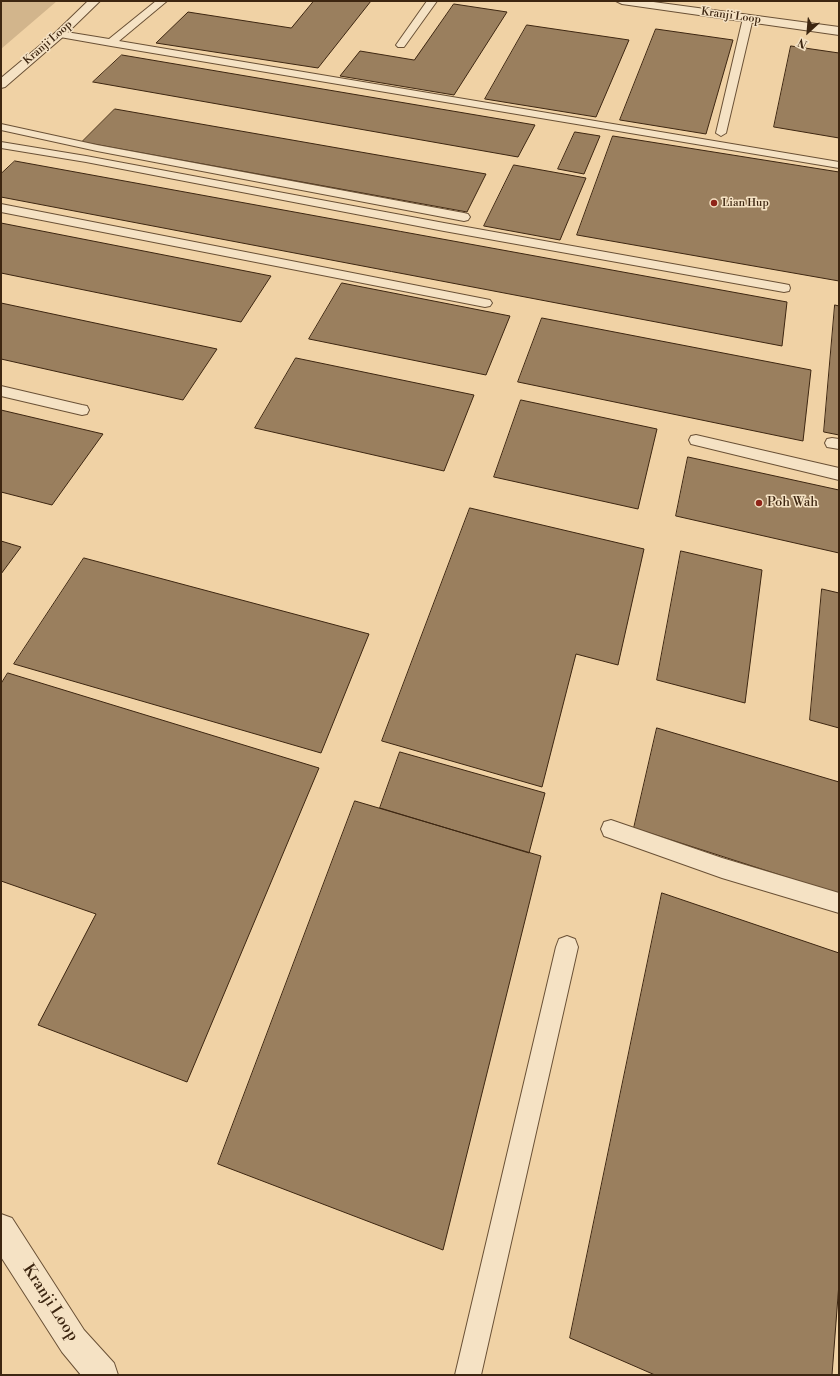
<!DOCTYPE html>
<style>
body{margin:0}
#map{position:relative;width:840px;height:1376px;overflow:hidden;background:#f0d2a5;font-family:"Libre Bodoni",serif}
canvas{display:block}
.frame{position:absolute;inset:0;border:2px solid #3d2611;pointer-events:none}
.north{position:absolute;left:788px;top:12px;width:40px;height:40px;-webkit-text-stroke:3px #f5e2c4;paint-order:stroke;rotate:206deg;font-size:11px;font-weight:700;line-height:16px;text-align:center;color:#3d2611}
.north::after{content:'';display:block;margin:auto;width:14px;height:18px;background:#3d2611;clip-path:polygon(50% 0,100% 100%,50% 72%,0 100%)}
</style>
<div id="map">
<canvas width="840" height="1376"></canvas>
<div class="frame"></div>
<div class="north">N</div>
</div>
<script>
const context = document.querySelector('canvas').getContext('2d');
context.lineJoin = 'round';
function fillPath(path, color) {
  context.fillStyle = color;
  context.fill(path, 'evenodd');
}
function stroke(path, color, width, dash) {
  context.strokeStyle = color;
  context.lineWidth = width;
  context.lineCap = dash ? 'butt' : 'round';
  context.setLineDash(dash || []);
  context.stroke(path);
}
function label(font, color, halo, rows, align = 'center') {
  context.font = font + ' "Libre Bodoni",serif';
  context.lineWidth = 3;
  context.setLineDash([]);
  context.textBaseline = 'middle';
  context.strokeStyle = halo;
  context.fillStyle = color;
  for (const [text, x, y, turn = 0] of rows) {
    context.save();
    context.translate(x, y);
    context.rotate((+turn || 0) * Math.PI / 180);
    context.textAlign = isNaN(turn) ? turn : align;
    if (halo) context.strokeText(text, 0, 0);
    context.fillText(text, 0, 0);
    context.restore();
  }
}
fillPath(new Path2D(`
 M1,1H57L1,49Z`), '#d2b58c');
const building = new Path2D(`
 M314,1H371L318,68L156,43L188,12L291,28Z
 M454,4L507,12L454,95L340,76L360,51L414,60Z
 M527,25L629,40L596,117L485,99Z
 M656,29L733,40L706,134L620,120Z
 M791,46L839,53V138L774,127Z
 M122,55L535,125L518,157L93,82Z
 M115,109L486,174L467,212L82,142Z
 M575,132L600,136L584,174L558,169Z
 M613,136L839,172V281L577,235Z
 M15,161L787,302L782,346L1,197V174Z
 M514,165L586,178L560,240L484,226Z
 M1,223L271,276L241,322L1,273Z
 M342,283L510,316L486,375L309,339Z
 M1,303L217,349L183,400L1,359Z
 M835,305L839,306V435L824,432Z
 M542,318L811,370L803,441L518,382Z
 M296,358L474,395L444,471L255,428Z
 M521,400L657,429L638,509L494,477Z
 M1,410L103,434L52,505L1,492Z
 M688,457L839,490V553L676,516Z
 M470,508L644,549L618,665L576,654L542,787L382,741Z
 M1,541L21,547L1,574Z
 M681,551L762,570L745,703L657,680Z
 M84,558L369,634L321,753L14,664Z
 M822,589L839,593V728L810,720Z
 M8,673L319,768L187,1082L38,1025L96,914L1,881V684Z
 M657,728L839,782V894L634,828Z
 M400,752L545,793L529,853L380,808Z
 M355,801L541,856L443,1250L218,1164Z
 M662,893L839,953V1283L832,1375H655L570,1338Z`);
fillPath(building, '#9a7f5e');
stroke(building, '#3d2611', 1);
const service = new Path2D(`
 M156,1H167L119,41L839,162V168L111,46L60,37L55,34L60,31L109,39Z
 M427,1H437L404,47H398L396,45Z
 M748,15L753,18L726,133L721,136L716,133L743,18Z
 M1,124L97,145L464,213L468,214L470,217L468,220L464,221L97,151L1,130Z
 M1,142L86,156L444,223L784,284L789,285L790,288L789,291L784,292L444,231L86,162L1,148Z
 M1,204L485,299L490,300L492,303L490,306L485,307L1,212Z
 M1,386L82,405L87,406L89,410L87,414L82,415L1,396Z
 M696,435L839,468V480L691,444L689,440L691,436Z
 M832,438L839,439V449L827,447L825,443L827,439Z
 M611,820L722,858L839,893V913L722,878L604,836L601,829L604,822Z
 M567,936L575,939L578,947L481,1375H455L556,947L559,939Z`);
const tertiary = new Path2D(`
 M88,1H100L64,36L5,87L1,88V78L56,32Z
 M616,1H646L839,27V35L622,4Z
 M1,1214L12,1218L84,1330L114,1363L118,1375H81L62,1352L1,1257Z`);
stroke(service, '#6a5136', 2);
stroke(tertiary, '#6a5136', 2);
fillPath(service, '#f5e2c4');
fillPath(tertiary, '#f5e2c4');
for (const [x, y, r, color] of [
 [714,203,4,"#8f2418"],
 [759,503,4,"#8f2418"]
]) {
  const dot = new Path2D();
  dot.arc(x, y, r, 0, 2 * Math.PI);
  context.fillStyle = color;
  context.fill(dot);
  stroke(dot, '#f5e2c4', 1.5);
}
label('11px', '#3d2611', '#f5e2c4', [
 ["Kranji Loop",731,16,8],
 ["Kranji Loop",48,43,-41]
]);
label('11px', '#3d2611', '#f5e2c4', [
 ["Lian Hup",722,203]
], 'left');
label('13px', '#3d2611', '#f5e2c4', [
 ["Poh Wah",767,503]
], 'left');
label('16px', '#3d2611', '#f5e2c4', [
 ["Kranji Loop",50,1303,57]
]);
</script>
